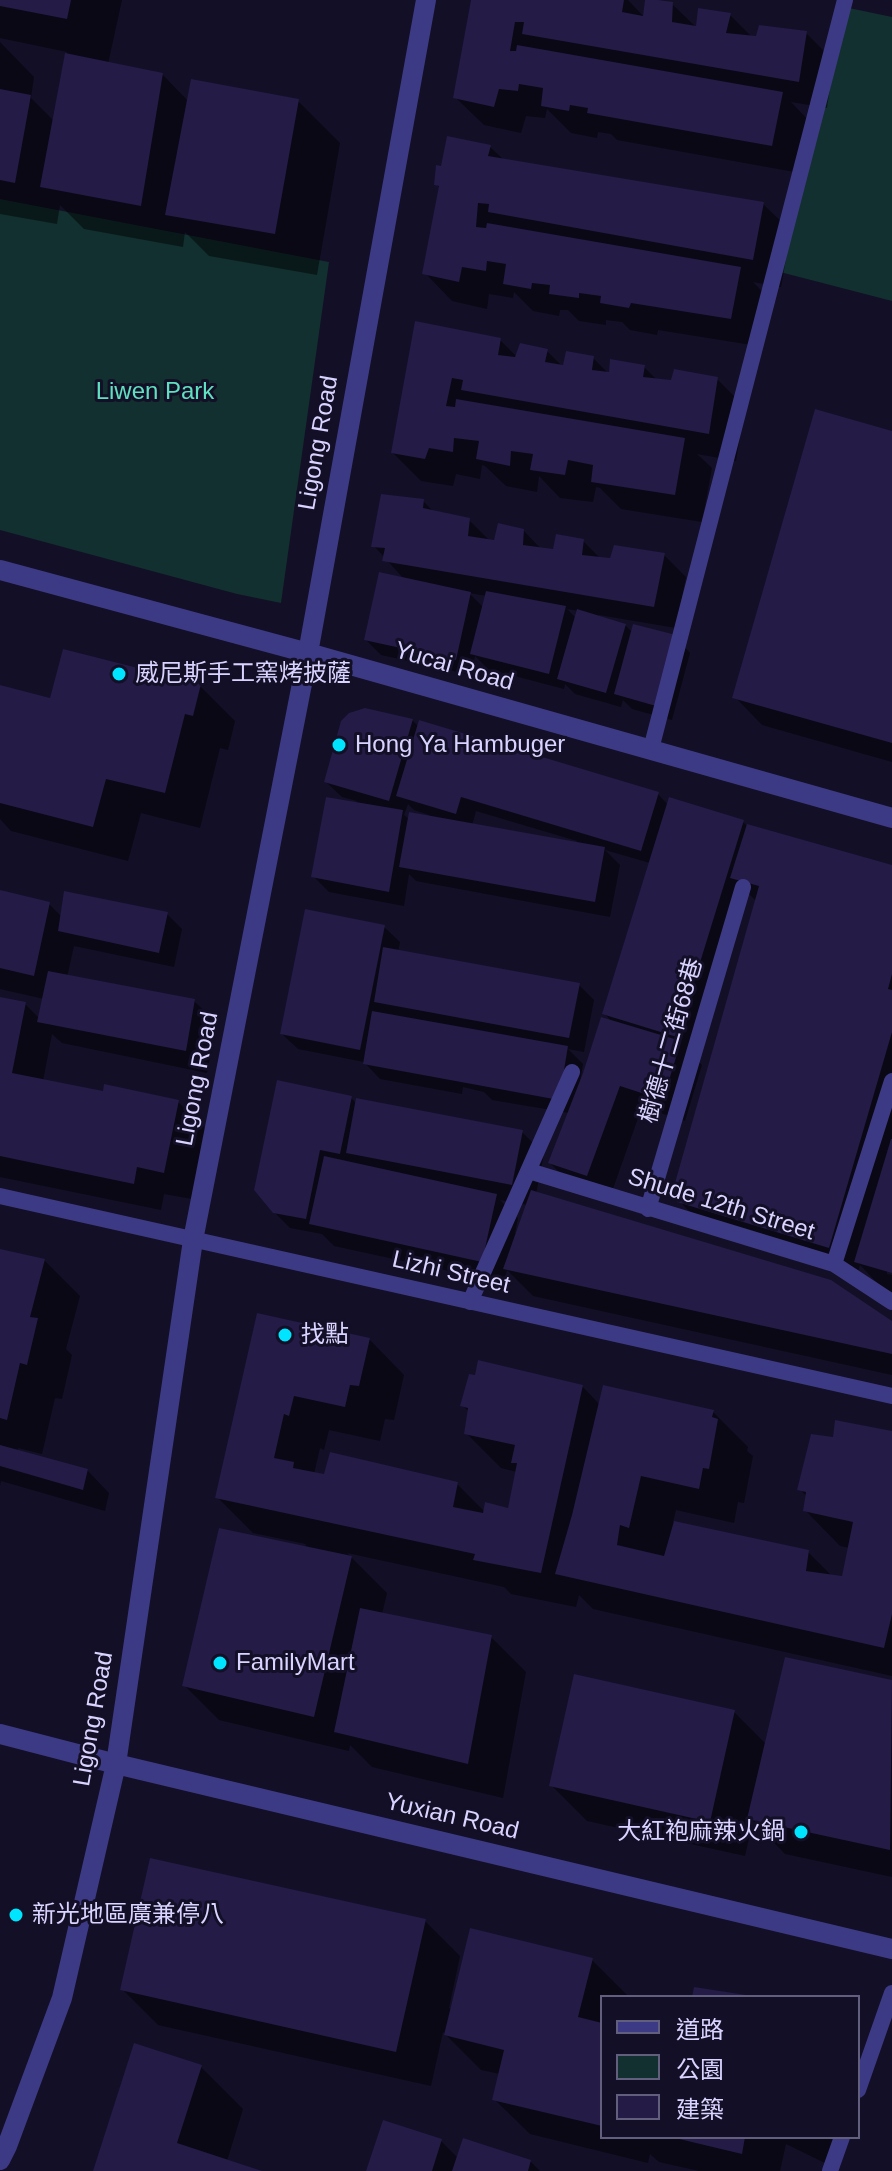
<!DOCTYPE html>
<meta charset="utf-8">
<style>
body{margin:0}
#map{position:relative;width:892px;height:2171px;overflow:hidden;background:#130f26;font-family:Helvetica,"Noto Sans TC",sans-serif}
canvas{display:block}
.legend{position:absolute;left:600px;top:1995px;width:260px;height:144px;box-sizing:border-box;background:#130f26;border:2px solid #625e7d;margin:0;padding:10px 14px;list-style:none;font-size:24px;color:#d9d4ff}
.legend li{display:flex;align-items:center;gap:16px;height:40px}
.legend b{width:40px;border:2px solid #625e7d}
</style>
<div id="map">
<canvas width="892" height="2171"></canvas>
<ul class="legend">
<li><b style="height:10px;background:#3d3a85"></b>道路</li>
<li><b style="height:22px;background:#12302f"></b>公園</li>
<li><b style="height:22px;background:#241b47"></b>建築</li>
</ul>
</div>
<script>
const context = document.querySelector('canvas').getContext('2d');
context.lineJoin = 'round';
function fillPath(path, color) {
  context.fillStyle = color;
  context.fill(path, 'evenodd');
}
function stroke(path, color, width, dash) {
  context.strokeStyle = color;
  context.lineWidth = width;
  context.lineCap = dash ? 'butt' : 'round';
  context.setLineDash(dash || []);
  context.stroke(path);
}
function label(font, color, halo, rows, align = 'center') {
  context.font = font + ' Helvetica,"Noto Sans TC",sans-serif';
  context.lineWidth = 6;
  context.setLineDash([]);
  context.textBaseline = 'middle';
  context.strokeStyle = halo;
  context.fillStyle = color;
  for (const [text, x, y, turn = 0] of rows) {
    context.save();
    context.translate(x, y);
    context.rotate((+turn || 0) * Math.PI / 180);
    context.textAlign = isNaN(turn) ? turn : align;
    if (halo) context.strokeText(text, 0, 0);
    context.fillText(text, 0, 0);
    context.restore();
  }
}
fillPath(new Path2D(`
 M849,8L892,17V301L780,272Z
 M0,199L329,262L281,603L237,594L0,530Z`), '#12302f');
fillPath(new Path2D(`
 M0,0H122L108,64L162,74L189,102L298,101L340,143L317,275L209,256L185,232L183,247L84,229L60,205L57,224L0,214V42L34,77L31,98L54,121L67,52L0,38Z
 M473,0H628L645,18L672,4L698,29L730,15L753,38L806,33L834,61L827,108L791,102L810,122L800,173L617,140L611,134L598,132L597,138L571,133L547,109L545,118L526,116L521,133L484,125L456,98Z
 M490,147L504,160L763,204L791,231L781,287L753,282L768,297L758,346L658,330L657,335L630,330L622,322L606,320V325L579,321L568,310H560L559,316L533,311L514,292L513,298L489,294L487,309L452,301L425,273L440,188L436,184L443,169Z
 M416,323L500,340L517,357L547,351L564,368L593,358L610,375L644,367L658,381L717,379L745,407L736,461L697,454L712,468L702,522L621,509L600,488L596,487L593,502L560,498L539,476L537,492L506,486L485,466L482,465L480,479L456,474L453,486L421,481L393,453Z
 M892,433V762L762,725L735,697Z
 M423,501L435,513L469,520L490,541L523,530L542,550L554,552L583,541L601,559L664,555L686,577L676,628L599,615L598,618L625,625L633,633L675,637L690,653L672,720L632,709L623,700L621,707L575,694L565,684L564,689L488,669L475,656L471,675L381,655L366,640L404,579L374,546ZM469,593L487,596L484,608ZM567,609L579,611L577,619Z
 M200,686L235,721L228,750L220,748L200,828L141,813L128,861L11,831L0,819V687L52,701Z
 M412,720L419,727L658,794L668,805L743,822L748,827L892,867V1271L887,1269V1274L892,1275V1292L884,1290L860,1265L857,1275L707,1229L679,1201L757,902L743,888L693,1051L686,1049L702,1065L685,1121L642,1107L610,1197L572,1185L550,1163L569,1113L492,1100L484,1092L463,1087L462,1094L380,1079L364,1062L298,1049L282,1034L384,927L400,942L398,952L579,985L594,1000L584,1052L568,1049L583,1064L580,1082H582L613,1023L604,1013L650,863L605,850L620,865L610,917L416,881L409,874L404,906L329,892L314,877L357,801L342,797L326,782ZM408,804L414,810L429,815L428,818L410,820L404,815ZM476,811L577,841L576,844L472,826Z
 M0,892L49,904L62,917L167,914L182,929L174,967L74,946L67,977L194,1001L217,1023L207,1073L62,1043L52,1034L43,1081L105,1093L178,1102L206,1129L192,1199L164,1194L161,1210L0,1177V999L25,1004L40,1019L44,999L0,989Z
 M351,1098L357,1104L522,1132L544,1154L536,1194L892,1323V1375L533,1296L507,1270L504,1283L334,1246L322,1234L290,1228L274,1212ZM500,1200L528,1205L518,1234L515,1233L518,1218Z
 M0,1251L44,1260L80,1296L66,1349L72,1355L62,1399L55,1398L42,1454L18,1448L17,1452L87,1470L109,1493L105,1511L1,1481L0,1486Z
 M258,1316L369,1339L404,1375L394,1420L385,1419L380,1441L329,1430L324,1450L320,1448L314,1474L457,1484L485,1512L509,1510L517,1472L501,1468L466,1433L470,1413L462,1405L582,1386L600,1405L713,1412L748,1447L747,1451L753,1456L744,1503L738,1502L734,1523L676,1510L673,1522L808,1552L833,1577L843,1579L850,1548L840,1546L805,1510L807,1497L800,1489L834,1440L892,1433V1676L593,1609L579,1595L576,1607L511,1594L504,1587L347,1553L387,1593L382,1614L491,1637L526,1672L503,1798L372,1767L350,1745L349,1751L219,1720L184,1685L305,1548L306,1544L253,1533L217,1497Z
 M787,1659L892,1682V1877L785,1854L753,1821L745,1856L587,1821L551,1785L734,1712L767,1745Z
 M425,1921L460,1956L449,2008L452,2009L592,1960L627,1995V1997H602V2137H838L831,2166L786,2144L780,2171H699L659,2162L650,2154L648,2163L530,2134L494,2099L500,2074L481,2070L443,2032L431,2086L158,2025L123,1990Z
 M201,2067L243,2109L227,2161L258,2171H95Z
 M441,2141L458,2158L530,2161L540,2171H368Z`), '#0007');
fillPath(new Path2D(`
 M0,0H71L67,19L0,6Z
 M471,0H624L622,12L643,16L645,0H658L673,2L672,22L696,26L698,8L731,13L726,33L756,36L759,25L807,31L799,82L522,34L524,22H515L510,51H516L517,45L783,92L772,146L587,113L588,108L570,105L569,111L541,106L543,88L519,84L518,91L499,89L494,107L453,98Z
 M65,53L163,73L141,206L40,187Z
 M191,79L299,99L275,234L165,215Z
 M0,89L31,95L15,183L0,180Z
 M447,136L491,145L488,156L764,202L753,260L488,212L489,204L478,203L476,227L486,228L487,223L741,267L731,319L631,303L629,308L600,303L601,296L579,293V298L549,294L550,285L532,283L531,289L503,284L506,264L487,261L486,271L462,267L459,282L422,274L439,186L434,185L436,165L441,166Z
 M415,321L501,338L498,355L515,357L520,343L548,349L545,362L563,365L566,351L594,356L592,370L609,372L610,359L645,365L643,377L671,380L674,369L718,377L709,434L461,390L463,380L452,378L446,406L455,407L456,399L685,438L675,495L591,482L593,465L568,460L565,475L530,470L533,454L511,451L510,466L476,459L479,441L454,438L453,452L429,448L425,459L391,453Z
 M815,409L892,431V743L732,698Z
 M381,494L424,499L423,508L470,518L468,536L494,540L498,523L524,529L523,545L553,549L556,534L584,539L582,555L610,558L614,545L665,553L654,607L382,561L385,548L371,547Z
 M379,572L471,592L456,660L364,640Z
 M486,591L566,606L549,674L470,654Z
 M577,609L626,624L606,693L557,679Z
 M633,624L676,635L656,706L614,694Z
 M63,649L201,684L193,716L185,714L165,793L106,779L93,827L0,803V685L50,698Z
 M365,708L413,719L389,801L324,782L341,721L349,713Z
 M419,720L659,792L641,851L461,797L456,814L396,796Z
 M326,797L403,810L389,892L311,877Z
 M669,797L744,820L677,1037L602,1014Z
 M409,812L605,847L595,902L399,867Z
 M747,824L892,865V974L888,989L892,990V1032L829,1248L677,1202L673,1190L759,886L730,878Z
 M0,890L50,902L34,976L0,968Z
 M64,891L168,912L159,953L58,931Z
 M305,909L385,925L360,1050L280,1034Z
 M383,947L580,983L569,1038L374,1002Z
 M48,971L195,999L186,1051L37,1022Z
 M0,997L26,1002L12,1073L103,1091L104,1084L179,1100L164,1173L137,1167L134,1184L0,1156Z
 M372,1011L568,1046L559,1100L363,1064Z
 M601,1017L681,1041L663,1100L620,1086L587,1176L548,1163L583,1073Z
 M277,1080L352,1096L340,1154L320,1150L306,1219L273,1213L254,1190Z
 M356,1098L523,1130L512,1185L346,1153Z
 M891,1139H892V1273L854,1262Z
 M324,1156L497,1194L482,1262L309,1224Z
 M531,1190L831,1280L892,1321V1354L503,1269Z
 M0,1249L45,1259L30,1317L38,1318L27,1365L20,1363L7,1420L0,1418Z
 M257,1313L370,1338L359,1386L350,1385L345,1407L294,1396L289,1416L284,1414L274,1458L294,1462L293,1468L324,1474L330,1452L458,1482L453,1507L483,1513L485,1502L508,1508L517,1463H511L515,1445L464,1434L468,1408L460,1406L469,1374L475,1375L478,1360L583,1385L541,1573L473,1560L475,1554L215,1498Z
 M603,1385L714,1410L712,1417L718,1419L709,1469L703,1468L699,1489L641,1476L629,1528L620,1525L617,1545L664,1556L674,1521L809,1550L806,1571L842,1576L853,1522L803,1511L806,1492L797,1490L811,1434L833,1437L835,1420L892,1431V1614L884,1648L555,1574L572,1515Z
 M0,1445L88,1469L83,1490L0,1466Z
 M219,1528L352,1556L314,1717L182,1686Z
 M360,1608L492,1635L468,1764L334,1732Z
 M785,1657L892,1680L890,1850L747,1819Z
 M574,1674L735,1710L710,1822L549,1786Z
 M150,1858L426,1919L396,2052L120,1990Z
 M470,1928L593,1958L578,2017L602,2023V2126L492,2100L504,2050L444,2035Z
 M694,1987L746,1995L745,1997H692Z
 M134,2043L202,2065L177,2143L262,2171H93Z
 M383,2120L442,2139L432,2171H366Z
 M671,2137H745L742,2154Z
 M463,2138L531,2160L528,2171H452Z`), '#241b47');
stroke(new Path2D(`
 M651,749L845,0
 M529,1171L834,1264L892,1302
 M0,1196L892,1396
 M648,1209L743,887
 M834,1264L892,1081
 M470,1302L572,1072
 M858,2090L892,1993
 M830,2171L842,2137`), '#3d3a85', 16);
stroke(new Path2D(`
 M0,570L308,653L892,818
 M0,1734L116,1764L892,1949
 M0,2160L7,2146L62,1998L116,1764L193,1240L308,653L426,0`), '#3d3a85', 20);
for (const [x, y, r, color] of [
 [119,674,8,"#00e5ff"],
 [339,745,8,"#00e5ff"],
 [285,1335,8,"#00e5ff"],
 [220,1663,8,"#00e5ff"],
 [801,1832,8,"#00e5ff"],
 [16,1915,8,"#00e5ff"]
]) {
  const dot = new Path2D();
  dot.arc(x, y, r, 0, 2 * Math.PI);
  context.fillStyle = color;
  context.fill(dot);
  stroke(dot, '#130f26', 3);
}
label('24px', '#5fe0c0', '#130f26', [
 ["Liwen Park",155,392]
]);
label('24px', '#d9d4ff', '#130f26', [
 ["Ligong Road",319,443,-80],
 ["Yucai Road",454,667,16],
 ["樹德十二街68巷",672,1041,-74],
 ["Ligong Road",198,1079,-79],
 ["Shude 12th Street",721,1205,17],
 ["Lizhi Street",451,1273,13],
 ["Ligong Road",94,1719,-80],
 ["Yuxian Road",452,1817,13]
]);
label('24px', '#d9d4ff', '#130f26', [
 ["威尼斯手工窯烤披薩",135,674],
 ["Hong Ya Hambuger",355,745],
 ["找點",301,1335],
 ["FamilyMart",236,1663],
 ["大紅袍麻辣火鍋",785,1832,"right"],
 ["新光地區廣兼停八",32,1915]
], 'left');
</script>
